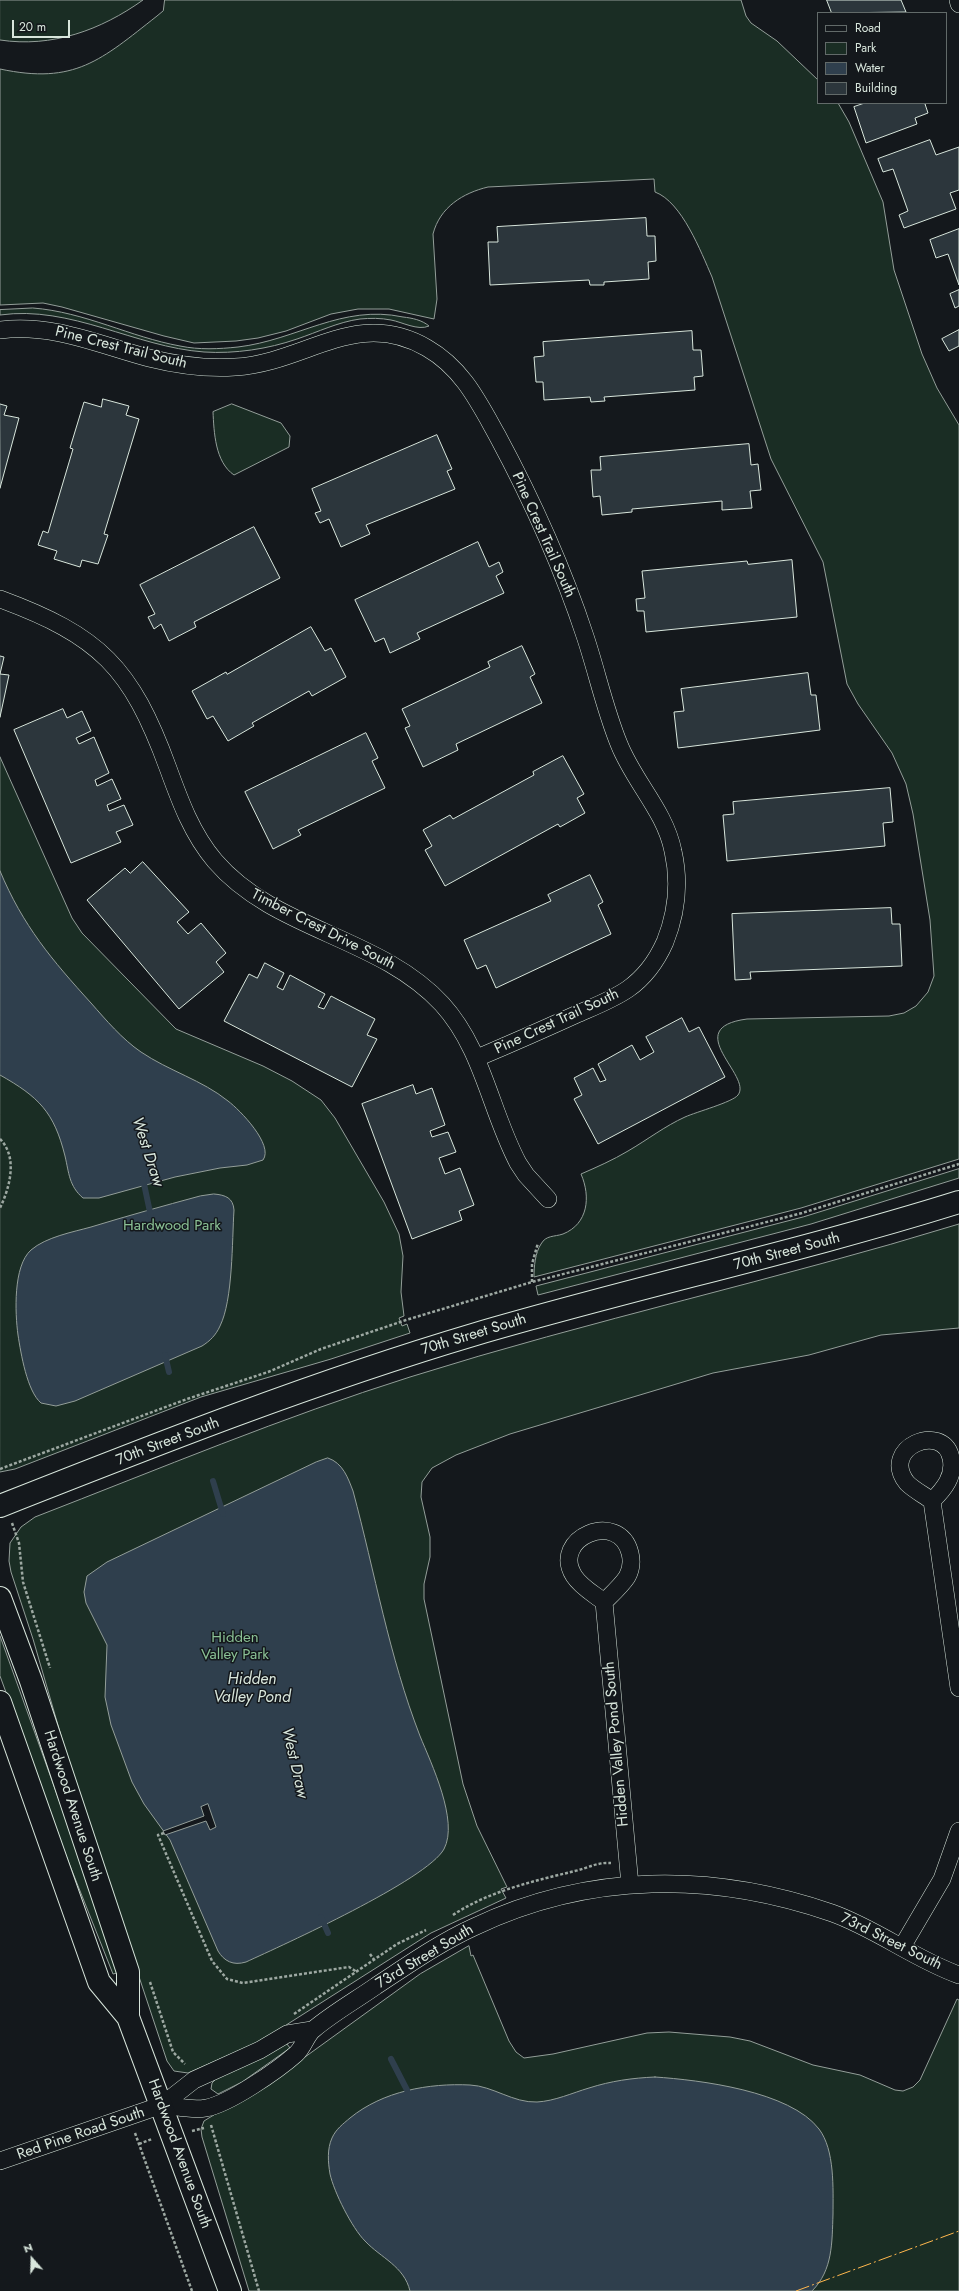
<!DOCTYPE html>
<style>
body{margin:0}
#map{position:relative;width:959px;height:2291px;overflow:hidden;background:#14181c;font-family:Jost,sans-serif}
canvas{display:block}
.legend{position:absolute;left:817px;top:12px;width:130px;height:92px;box-sizing:border-box;background:#14181c;border:1px solid #626a69;margin:0;padding:5px 7px;list-style:none;font-size:12px;color:#d8e6dc}
.legend li{display:flex;align-items:center;gap:8px;height:20px}
.legend b{width:20px;border:1px solid #626a69}
.north{position:absolute;left:12px;top:2239px;width:40px;height:40px;-webkit-text-stroke:3px #14181c;paint-order:stroke;rotate:340deg;font-size:11px;font-weight:700;line-height:16px;text-align:center;color:#d8e6dc}
.north::after{content:'';display:block;margin:auto;width:14px;height:18px;background:#d8e6dc;clip-path:polygon(50% 0,100% 100%,50% 72%,0 100%)}
.scale{position:absolute;left:12px;top:20px;width:58px;height:18px;box-sizing:border-box;border:2px solid #d8e6dc;border-top:0;padding-left:5px;font-size:12px;line-height:14px;white-space:nowrap;color:#d8e6dc;-webkit-text-stroke:3px #14181c;paint-order:stroke}
</style>
<div id="map">
<canvas width="959" height="2291"></canvas>
<ul class="legend">
<li><b style="height:5px;background:#14181c"></b>Road</li>
<li><b style="height:11px;background:#1a2d24"></b>Park</li>
<li><b style="height:11px;background:#2f3f4d"></b>Water</li>
<li><b style="height:11px;background:#2c363c"></b>Building</li>
</ul>
<div class="north">N</div>
<div class="scale">20 m</div>
</div>
<script>
const context = document.querySelector('canvas').getContext('2d');
context.lineJoin = 'round';
function fillPath(path, color) {
  context.fillStyle = color;
  context.fill(path, 'evenodd');
}
function stroke(path, color, width, dash) {
  context.strokeStyle = color;
  context.lineWidth = width;
  context.lineCap = dash ? 'butt' : 'round';
  context.setLineDash(dash || []);
  context.stroke(path);
}
function label(font, color, halo, rows, align = 'center') {
  context.font = font + ' Jost,sans-serif';
  context.lineWidth = 3;
  context.setLineDash([]);
  context.textBaseline = 'middle';
  context.strokeStyle = halo;
  context.fillStyle = color;
  for (const [text, x, y, turn = 0] of rows) {
    context.save();
    context.translate(x, y);
    context.rotate((+turn || 0) * Math.PI / 180);
    context.textAlign = isNaN(turn) ? turn : align;
    if (halo) context.strokeText(text, 0, 0);
    context.fillText(text, 0, 0);
    context.restore();
  }
}
const green = new Path2D(`
 M0,0H143C101,30 52,48 0,40Z
 M165,0H741L746,16L751,23L777,41L818,80V103H838L849,122L883,202L894,270L922,354L937,388L959,425V1159L801,1208L534,1277C534,1267 535,1253 541,1244C546,1235 554,1237 563,1234C588,1224 591,1197 581,1174C597,1167 613,1160 628,1151C647,1140 665,1126 685,1117C696,1112 733,1102 738,1095C753,1076 679,1028 747,1019L889,1016L904,1013L916,1006L928,992L934,976L930,920L913,814L906,784L892,753L858,704L847,684L823,562L771,459L712,277C701,252 682,202 655,192L654,179L488,187C463,193 440,207 433,234L437,299L434,319L389,309H358L331,314L286,331L258,338L236,341L194,343L164,336L62,307L43,303L0,305V69C75,85 101,60 157,16L163,11Z
 M33,308C85,312 130,337 180,346C199,350 219,349 238,347C297,340 342,304 403,317C412,318 422,320 429,326C418,331 402,322 391,320C381,318 370,318 360,319C338,322 318,332 297,339C268,349 235,354 204,352C135,347 71,305 0,315V310Z
 M232,404L281,423L290,436L289,447L234,475C215,462 214,432 213,412Z
 M0,757L72,918L82,933L176,1029L263,1066L292,1081L321,1100L335,1118L384,1202L399,1234L403,1256L401,1292L404,1316L399,1318L402,1326L407,1324L410,1333L331,1359L201,1397L15,1469L0,1472Z
 M959,1169V1178L811,1224L538,1295L536,1286L803,1217Z
 M959,1224V1328L881,1335L809,1355L713,1373L510,1434L456,1455L432,1468L422,1482L421,1497L430,1537V1557L424,1584V1599L463,1784L477,1826L507,1887L501,1889L506,1898L431,1933L261,2041L188,2073L174,2071L167,2061L75,1784L33,1639L11,1572L9,1561L10,1543L21,1527L35,1517C159,1469 283,1417 410,1377C591,1320 777,1280 959,1224Z
 M0,1636L68,1825L117,1973L113,1974L61,1843L0,1676Z
 M469,1946L471,1956L473,1955L509,2041L516,2052L524,2058L553,2054L647,2033L669,2032L730,2037L750,2041L813,2065L860,2075L895,2090L903,2091L913,2087L920,2080L957,1999L959,2000V2291H249L202,2137L201,2129L204,2121L287,2070L420,1974Z
 M287,2044L290,2048L242,2082L218,2094L211,2089L212,2083L217,2078Z`);
fillPath(green, '#1a2d24');
stroke(green, '#939e99', 1);
const water = new Path2D(`
 M0,871C23,926 52,960 91,1003C106,1020 122,1039 141,1052C169,1071 202,1080 228,1101C240,1110 274,1145 263,1160L247,1165L220,1168L175,1177L99,1198H83C69,1186 69,1173 65,1156C54,1112 39,1097 0,1075Z
 M214,1194C226,1195 233,1198 234,1210C232,1241 233,1300 220,1326C216,1335 210,1341 202,1346L75,1401L56,1406L41,1403C27,1391 21,1354 18,1335C15,1313 13,1266 31,1250C46,1237 73,1232 91,1227C127,1216 163,1206 200,1196Z
 M328,1458C343,1463 348,1478 353,1491C375,1573 389,1656 420,1736C431,1763 459,1821 444,1849C427,1880 283,1945 246,1962C233,1966 224,1961 218,1951L170,1840L144,1804L132,1782L111,1725L105,1697L107,1645L86,1603L84,1592L87,1576L107,1562L316,1462Z
 M655,2077C700,2080 790,2091 819,2129C835,2150 833,2189 833,2214C832,2242 833,2270 812,2291H410C404,2266 381,2258 365,2241C352,2228 334,2192 330,2174C328,2162 327,2149 332,2138C336,2129 343,2124 350,2118C383,2091 429,2083 470,2085C493,2086 513,2103 537,2102C555,2101 572,2093 589,2088C611,2081 632,2078 655,2077Z`);
fillPath(water, '#2f3f4d');
stroke(water, '#939e99', 1);
const pier = new Path2D(`
 M208,1804L216,1827L210,1830L206,1821L165,1835L163,1831L204,1816L201,1807Z`);
fillPath(pier, '#14181c');
stroke(pier, '#939e99', 1);
stroke(new Path2D(`
 M143,1179L151,1217
 M165,1355L169,1372
 M213,1481L223,1514
 M321,1917L328,1933
 M391,2059L407,2090`), '#2f3f4d', 6);
const building = new Path2D(`
 M827,0H901L906,12L832,13Z
 M865,103H927L925,104L928,113L915,118L917,124L866,143L854,107Z
 M930,140L936,155L959,147V190L950,193L956,209L904,228L899,215L908,211L893,169L883,172L878,159Z
 M646,218L647,236H655L656,261L648,262L649,279L604,282V285H590L589,280L490,285L488,242H498L497,227Z
 M959,229V285L948,254L936,258L930,240Z
 M959,290V306L955,308L950,294Z
 M959,330V346L949,351L942,339Z
 M692,331L693,350H701L703,376L694,377L695,390L604,397L605,401L591,402L590,397L544,400L543,382H536L534,357L544,356L543,342Z
 M103,399L129,406L126,415L139,419L104,534L108,535L98,564L82,560L80,567L54,559L57,551L38,545L43,531L48,533L73,449L70,448L84,402L101,407Z
 M0,404L7,406L4,415L19,418L0,488Z
 M437,435L452,469L447,471L455,489L366,525L370,534L341,547L329,519L320,523L315,513L321,511L312,489Z
 M749,444L751,465L758,464L761,490L750,491L752,508L722,510V501L632,509V512L602,515L600,496L593,497L591,470H601L600,457Z
 M254,527L280,578L194,622L196,627L169,641L161,624L154,629L148,617L155,614L140,585Z
 M478,542L489,567L499,562L503,572L496,576L504,593L417,633L420,639L390,653L384,638L375,642L355,600Z
 M792,560L797,617L646,632L644,611H637L636,599L645,598L642,571L747,561L748,564Z
 M311,627L325,651L331,648L346,677L312,696L309,691L252,723L254,726L228,741L213,716L207,719L192,691L226,672L227,674Z
 M522,646L535,674L530,677L542,703L456,744L458,750L423,767L405,728L410,726L402,709L490,667L488,662Z
 M0,656L4,657L0,674L9,675L0,717Z
 M808,673L811,695H816L820,730L678,748L674,712L684,711L681,689Z
 M63,709L67,718L82,711L91,731L76,738L79,744L94,737L109,773L95,780L97,786L112,779L121,799L107,805L109,811L124,805L133,825L116,832L121,842L71,863L14,730Z
 M366,733L378,758L372,761L385,788L298,830L301,835L273,849L245,792Z
 M563,756L584,794L577,798L585,813L560,827L558,824L445,886L425,850L432,846L423,830L450,815L453,819L534,775L533,772Z
 M890,788L893,822L883,823L885,846L727,861L723,815L734,814L733,802Z
 M143,862L189,912L177,922L188,934L201,923L226,953L216,962L224,972L179,1009L87,900L125,868L130,873Z
 M590,875L603,902L598,905L611,934L496,988L486,965L477,969L464,940L551,901L548,895Z
 M891,908L892,924H900L902,966L750,972L751,979L735,980L732,914Z
 M265,963L284,973L277,987L283,990L290,975L325,994L318,1007L324,1009L331,996L375,1019L367,1035L377,1039L352,1087L224,1021L249,974L257,978Z
 M682,1018L689,1032L699,1027L725,1077L598,1144L574,1099L582,1095L574,1078L593,1068L600,1082L606,1080L598,1064L632,1045L640,1060L654,1052L646,1037Z
 M413,1085L416,1094L432,1088L445,1125L430,1131L432,1137L448,1132L456,1152L439,1158L445,1174L460,1168L474,1205L459,1211L462,1220L412,1239L362,1104Z`);
fillPath(building, '#2c363c');
stroke(building, '#d8e6dc', 1);
const minor = new Path2D(`
 M958,0L959,4
 M0,330C52,323 100,345 149,358C177,365 206,369 235,367C306,363 356,307 427,348C462,368 478,401 497,435C532,500 562,566 585,636C597,672 605,710 619,744C634,782 665,811 673,851C680,882 677,912 665,942C657,960 645,977 628,989C612,1000 593,1007 575,1015C542,1030 510,1044 477,1058
 M0,599C100,636 131,667 168,768C180,801 192,834 215,861C275,931 379,936 442,1004C483,1049 490,1110 518,1163L526,1175L548,1199
 M932,1501C944,1489 955,1476 951,1458C943,1421 879,1448 907,1483C914,1490 924,1495 932,1501L959,1688
 M604,1602C594,1594 581,1587 574,1576C550,1538 619,1509 630,1553C632,1561 631,1570 627,1577C621,1586 612,1594 604,1602L630,1885
 M902,1947L942,1879L959,1831
 M162,2105C175,2106 192,2111 206,2108C229,2104 278,2070 296,2054C304,2047 306,2035 314,2029C333,2013 356,2000 376,1986C408,1965 439,1943 474,1927C589,1872 713,1872 832,1913C877,1929 914,1959 959,1975
 M0,2161L162,2105L194,2080L260,2050L287,2034L312,2030`);
const tertiary = new Path2D(`
 M0,1598L31,1681L128,1972V2017
 M0,1702L99,1982L128,2017L230,2291`);
const secondary = new Path2D(`
 M0,1506C157,1444 314,1382 476,1334C636,1287 799,1252 959,1202`);
stroke(minor, '#d8e6dc', 18);
stroke(tertiary, '#d8e6dc', 24);
stroke(secondary, '#d8e6dc', 24);
stroke(new Path2D(`
 M0,1139C18,1157 10,1187 0,1208
 M532,1282V1264L538,1243
 M0,1469L187,1399L268,1372L321,1349L406,1320L532,1282L802,1213L959,1164
 M12,1523L19,1543L23,1582L50,1668
 M164,1833L158,1835L212,1961L227,1979L243,1983L349,1967L357,1972
 M453,1915C489,1891 534,1881 575,1871C588,1868 597,1862 611,1863
 M370,1954L375,1961
 M150,1982L173,2052L185,2064
 M294,2014L397,1944L426,1930
 M211,2125L259,2291
 M192,2131L204,2128
 M135,2133L192,2291
 M139,2144L152,2139`), '#9da8a2', 2.5, [3, 2]);
stroke(minor, '#14181c', 17);
stroke(tertiary, '#14181c', 22);
stroke(secondary, '#14181c', 22);
stroke(new Path2D(`
 M796,2291L959,2231`), '#ffb74d', 1, [14, 3, 2, 3]);
label('15px', '#d8e6dc', '#14181c', [
 ["Pine Crest Trail South",121,348,14],
 ["Pine Crest Trail South",543,535,66],
 ["Timber Crest Drive South",323,930,27],
 ["Pine Crest Trail South",557,1022,-25],
 ["70th Street South",787,1252,-15],
 ["70th Street South",474,1335,-17],
 ["70th Street South",168,1442,-21],
 ["Hidden Valley Pond South",617,1744,-95],
 ["Hardwood Avenue South",72,1806,72],
 ["73rd Street South",891,1942,26],
 ["73rd Street South",425,1957,-31],
 ["Red Pine Road South",81,2134,-19],
 ["Hardwood Avenue South",179,2154,70]
]);
label('15px', '#8ac095', '#14181c', [
 ["Hardwood Park",172,1226],
 ["Hidden",235,1638],
 ["Valley Park",235,1655]
]);
label('italic 16px', '#d8e6dc', '#14181c', [
 ["West Draw",147,1152,72],
 ["Hidden",252,1680],
 ["Valley Pond",252,1698],
 ["West Draw",294,1763,77]
]);
</script>
